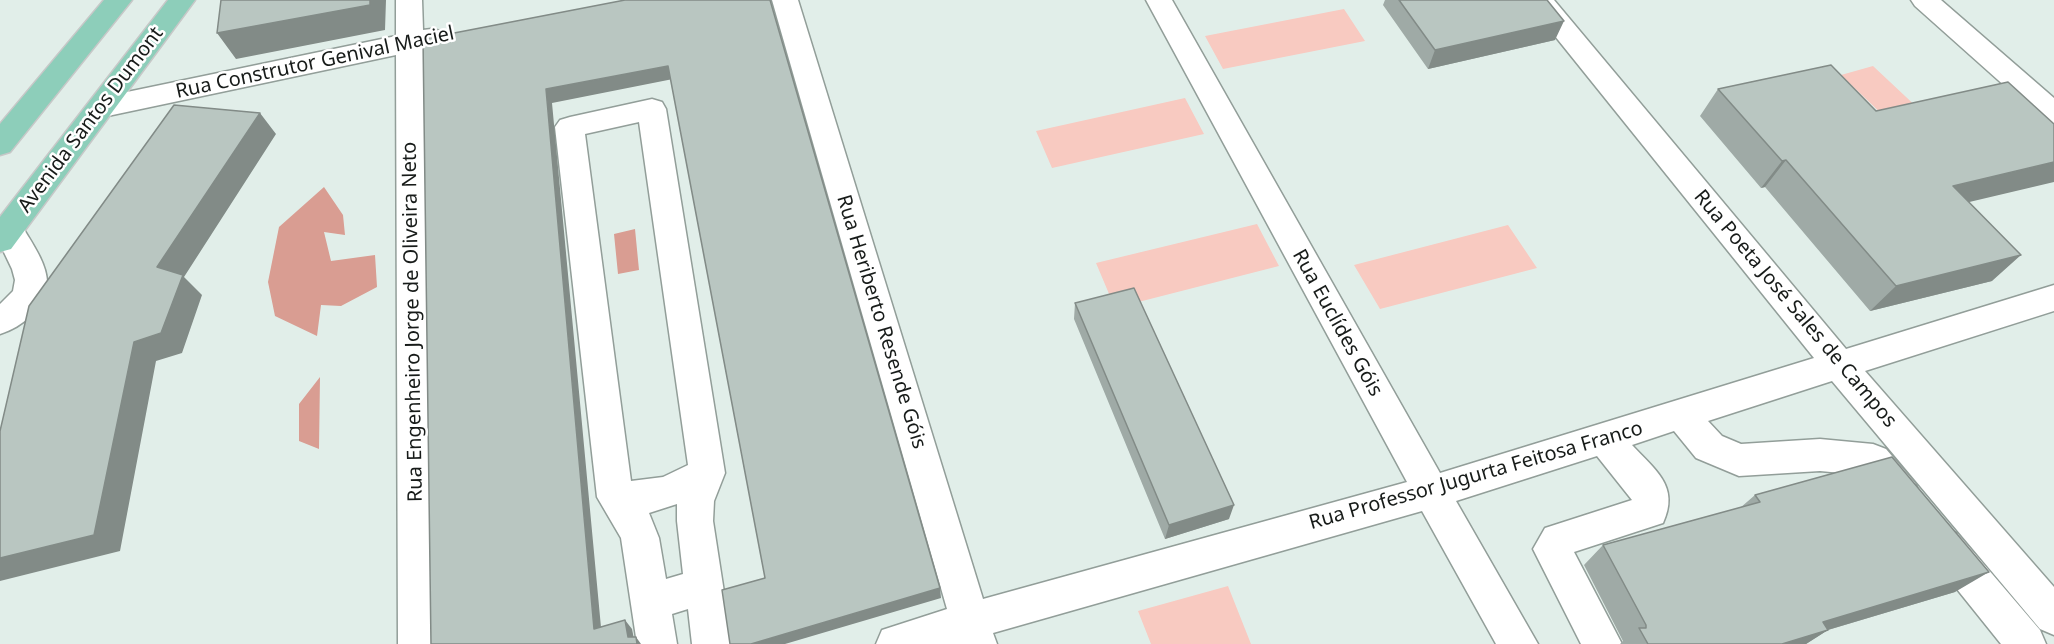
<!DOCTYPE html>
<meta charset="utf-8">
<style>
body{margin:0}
canvas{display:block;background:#e1eee9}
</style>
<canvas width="2054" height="644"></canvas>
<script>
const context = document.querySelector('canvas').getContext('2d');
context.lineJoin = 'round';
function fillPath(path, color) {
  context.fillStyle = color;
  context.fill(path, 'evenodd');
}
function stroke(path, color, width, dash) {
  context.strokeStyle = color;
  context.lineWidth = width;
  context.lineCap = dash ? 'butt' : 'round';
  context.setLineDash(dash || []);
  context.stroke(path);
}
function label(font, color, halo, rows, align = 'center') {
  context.font = font + ' "Noto Sans",sans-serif';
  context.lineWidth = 5;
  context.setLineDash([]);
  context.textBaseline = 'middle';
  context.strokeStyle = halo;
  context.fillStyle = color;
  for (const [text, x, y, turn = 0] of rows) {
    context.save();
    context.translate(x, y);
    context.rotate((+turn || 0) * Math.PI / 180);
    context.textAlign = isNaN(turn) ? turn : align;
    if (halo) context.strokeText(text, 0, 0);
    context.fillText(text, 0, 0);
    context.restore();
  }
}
fillPath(new Path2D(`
 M1344,9L1365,41L1223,69L1205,36Z
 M1873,66L1921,111L1888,120L1841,75Z
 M1185,98L1204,134L1052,168L1036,131Z
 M1257,224L1279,266L1115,308L1096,263Z
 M1508,225L1537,268L1380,309L1354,265Z
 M1228,586L1251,644H1151L1138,611Z`), '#f8cac1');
fillPath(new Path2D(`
 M324,187L343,215L345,235L324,232L331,261L375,255L377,287L341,306L321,305L317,336L275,316L268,282L279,227Z
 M635,229L639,270L618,274L614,234Z
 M320,377L319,449L299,441V404Z`), '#d99d92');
const minor = new Path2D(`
 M396,0H422L423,30L431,29L441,31L445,38L441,45L423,49L438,644H398L396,55L103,117L93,114L89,107L93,100L103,97L396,36Z
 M772,0H798L983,599L1407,482L1146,0H1172L1440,473L1814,358L1526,0H1554L1846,349L2054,285V311L1865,371L2054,587V635L2040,629L1832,381L1708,421L1722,436L1741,444L1820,439L1873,444L1886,449L1915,483L1920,495L1915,507L1902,512L1889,507L1863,475L1820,471L1739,476L1696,458L1674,431L1632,445C1655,470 1680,486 1663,523L1574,552L1622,644H1581L1533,549L1545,528L1632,500L1597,456L1456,501L1538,644H1496L1422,511L993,633L997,644H876L882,630L947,609Z
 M1911,0H1941L2054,98V124L2044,121L1915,6Z
 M652,99L662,102L666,109L725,473L714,501L713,521L732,644H692L688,609L672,614L677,644H637L621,538L597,497L555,127L560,120L570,117ZM639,122L688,465L663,477L631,481L585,134ZM677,504V521L683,574L666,579L659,538L649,513Z
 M8,218L19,221C29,239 46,261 47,281C48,307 22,327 0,334V304L13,291L15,280L12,269L0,244V221Z
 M1945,529L1958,534L2040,630L2046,644H2001L1932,558L1926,546L1932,534Z`);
const major = new Path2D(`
 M104,0H132L10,152L0,155V124Z
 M168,0H195L11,249L0,252V217Z`);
stroke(minor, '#929e99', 3);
stroke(major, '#c7c8c8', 3);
fillPath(minor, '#fff');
fillPath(major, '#8dceba');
fillPath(new Path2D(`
 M1385,0H1547L1555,40L1428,69L1383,5Z
 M1718,89L1876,111L1969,202L1992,281L1870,311L1765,187L1761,188L1700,116Z
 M1075,303L1229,519L1165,539L1074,319Z
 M1755,495L1955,592L1828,630L1806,644H1620L1623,641L1584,565L1603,545L1740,508Z`), '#9faaa6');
fillPath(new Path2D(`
 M370,0H386L385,30L236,59L217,33Z
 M1564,21L1555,40L1428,69L1435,50Z
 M668,66L673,79L552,103L602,638L594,629L546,89Z
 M260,113L276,134L184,277L202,295L182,353L156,361L120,551L0,581V558L157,267Z
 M1786,160L1765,187L1761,188L1782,161Z
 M2054,162V182L1927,212L1953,186Z
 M2021,255L1992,281L1870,311L1896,286Z
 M1234,505L1229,519L1165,539L1169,525Z
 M1989,572L1955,592L1794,640L1823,622Z
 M940,588L941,598L785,644H751Z
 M625,620L632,629L635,644L628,637Z
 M1828,630L1806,644H1782Z
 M636,637L641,644H637Z`), '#828b87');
const building = new Path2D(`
 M221,0H370V5L217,33Z
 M625,0H770L940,588L751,644H730L722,590L765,578L668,66L546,89L594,629L625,620L628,637H636L637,644H431L423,39Z
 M1399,0H1547L1564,21L1435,50Z
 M1831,65L1876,111L2008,82L2054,124V162L1953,186L2021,255L1896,286L1786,160L1782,161L1718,89Z
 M174,105L260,113L157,267L183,275L161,333L134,342L94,535L0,558V431L29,306Z
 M1134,288L1234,505L1169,525L1075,303Z
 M1892,457L1989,572L1823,622L1828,630L1782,644H1648L1639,628H1646V625L1603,545L1760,502L1755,495Z`);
fillPath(building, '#b9c6c1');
stroke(building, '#828b87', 1.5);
label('20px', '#171b19', '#fff', [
 ["Rua Construtor Genival Maciel",315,63,-12],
 ["Avenida Santos Dumont",91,120,-53],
 ["Rua Poeta José Sales de Campos",1795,309,50],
 ["Rua Engenheiro Jorge de Oliveira Neto",413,322,-91],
 ["Rua Heriberto Resende Góis",881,322,73],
 ["Rua Euclídes Góis",1337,323,61],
 ["Rua Professor Jugurta Feitosa Franco",1476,476,-16]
]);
</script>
